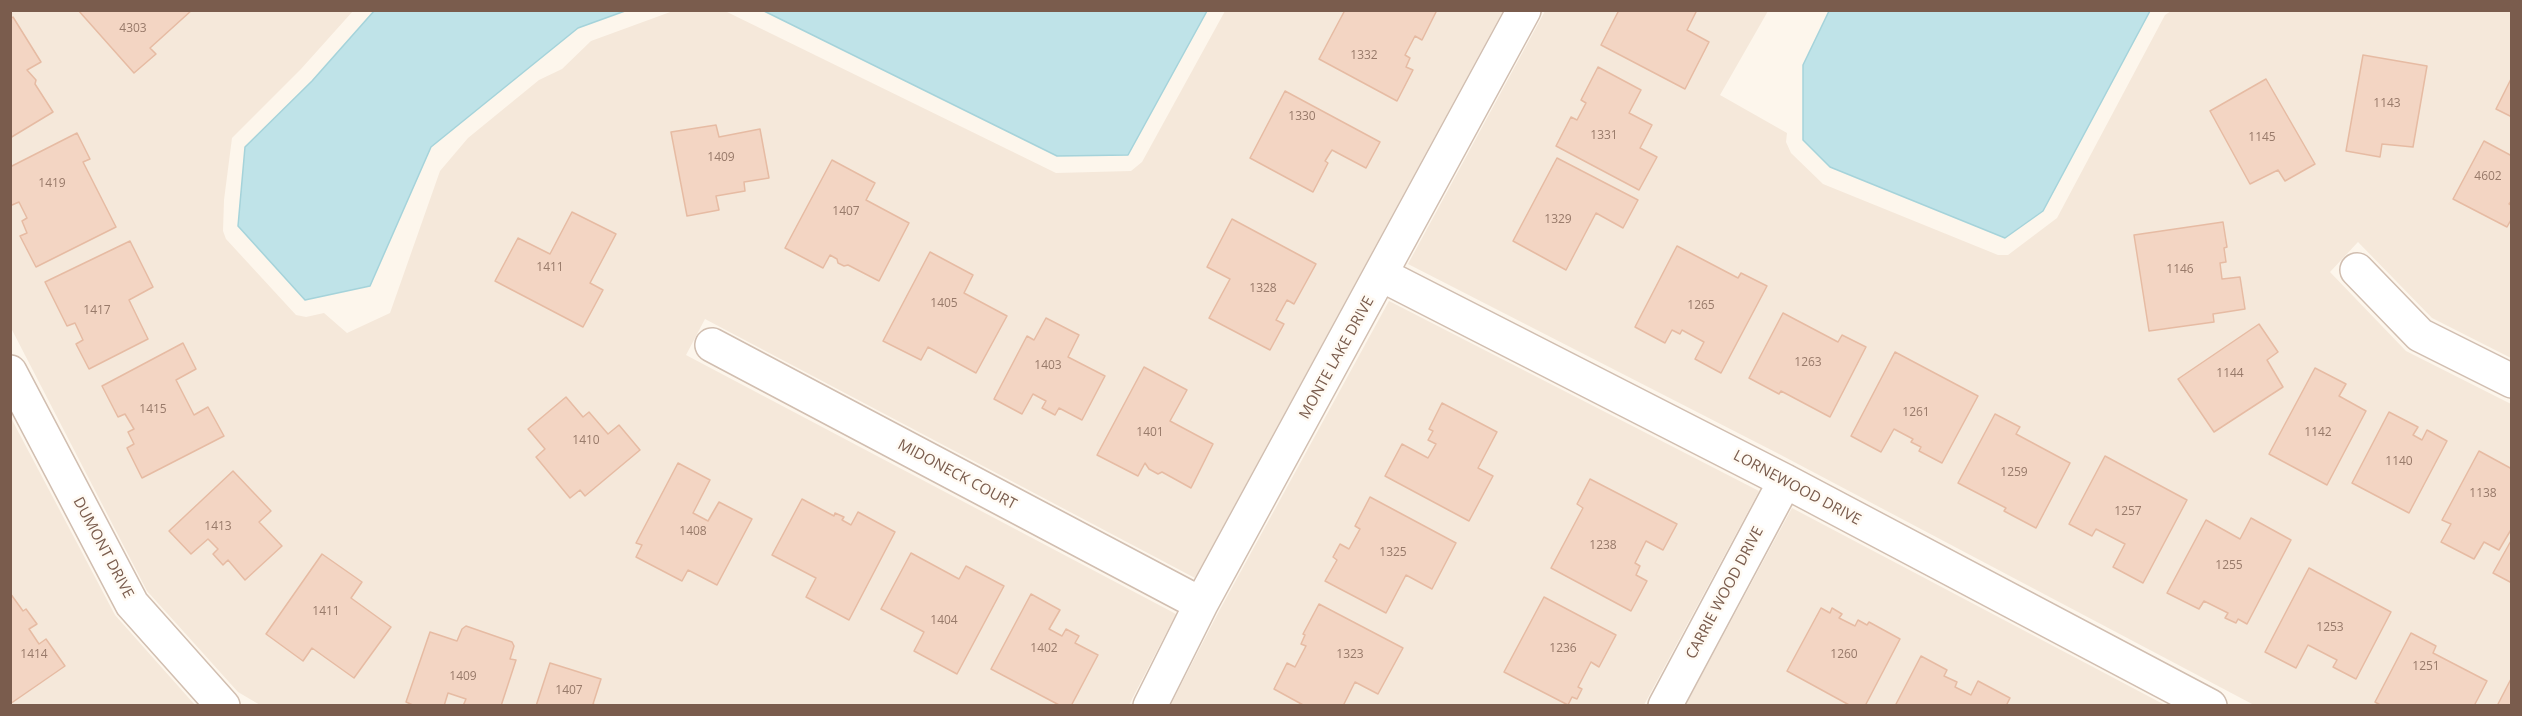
<!DOCTYPE html>
<style>
body{margin:0}
#map{position:relative;width:2522px;height:716px;overflow:hidden;background:#fdf6ec;font-family:"Open Sans",sans-serif}
canvas{display:block}
.frame{position:absolute;inset:0;border:12px solid #7a5c4d;pointer-events:none}
</style>
<div id="map">
<canvas width="2522" height="716"></canvas>
<div class="frame"></div>
</div>
<script>
const context = document.querySelector('canvas').getContext('2d');
context.lineJoin = 'round';
function fillPath(path, color) {
  context.fillStyle = color;
  context.fill(path, 'evenodd');
}
function stroke(path, color, width, dash) {
  context.strokeStyle = color;
  context.lineWidth = width;
  context.lineCap = dash ? 'butt' : 'round';
  context.setLineDash(dash || []);
  context.stroke(path);
}
function label(font, color, halo, rows, align = 'center') {
  context.font = font + ' "Open Sans",sans-serif';
  context.lineWidth = 5;
  context.setLineDash([]);
  context.textBaseline = 'middle';
  context.strokeStyle = halo;
  context.fillStyle = color;
  for (const [text, x, y, turn = 0] of rows) {
    context.save();
    context.translate(x, y);
    context.rotate((+turn || 0) * Math.PI / 180);
    context.textAlign = isNaN(turn) ? turn : align;
    if (halo) context.strokeText(text, 0, 0);
    context.fillText(text, 0, 0);
    context.restore();
  }
}
fillPath(new Path2D(`
 M11,11H353L301,69L232,138L224,200L223,231L226,239L296,315L306,317L324,313L347,333L390,313L440,171L468,138L539,80L562,69L591,41L673,11H725L1056,173L1131,171L1142,162L1225,11H1503L1195,578L705,319L686,355L1176,614L1129,705H260L238,692L147,591L11,328Z
 M1545,11H1768L1720,95L1787,133L1786,142L1791,153L1823,184L1998,255H2008L2057,218L2165,15L2171,11H2511V358L2432,318L2358,242L2330,272L2406,351L2511,404V705H2254L1779,454L1408,264Z
 M1389,301L1759,491L1644,705L1170,706L1218,613Z
 M10,416L115,615L195,705H11Z
 M1792,508L2165,705L1685,706Z`), '#f5e8da');
const water = new Path2D(`
 M374,11H625L578,28L431,147L370,286L305,300L238,226L245,147L312,81Z
 M764,11L1207,10V11L1128,155L1057,156Z
 M1829,11V10L2150,11L2043,211L2005,238L1830,167L1803,140V65Z`);
fillPath(water, '#bfe3e8');
stroke(water, '#a5d3da', 1.5);
const building = new Path2D(`
 M78,10H192L150,48L156,54L134,73Z
 M1345,10H1437L1422,40L1415,36L1405,55L1410,58L1406,67L1413,70L1397,101L1319,59Z
 M1619,10H1697L1687,30L1709,42L1685,89L1601,45Z
 M13,17L41,62L27,70L36,80L35,84L53,112L10,138V19Z
 M2363,55L2427,66L2413,147L2382,144L2380,157L2346,151Z
 M1598,67L1641,90L1629,113L1652,125L1640,148L1657,157L1639,190L1556,146L1571,117L1577,120L1586,103L1581,100Z
 M2512,77V117L2496,109Z
 M2266,79L2315,164L2285,181L2278,170L2250,184L2210,111Z
 M1285,91L1380,142L1366,168L1332,150L1325,161L1328,163L1313,192L1250,158Z
 M716,125L719,137L760,129L769,178L744,182L745,191L716,196L719,210L687,216L671,132Z
 M77,133L90,159L83,162L116,227L36,267L20,236L27,233L22,221L27,218L19,202L12,205L10,203V167Z
 M2484,141L2512,156V200L2509,204L2512,206V218L2507,227L2453,199Z
 M1557,158L1638,200L1623,228L1596,213L1566,270L1513,241Z
 M832,160L875,183L866,200L909,223L879,281L848,265L844,266L838,263L837,259L830,255L823,268L785,248Z
 M572,212L616,234L590,283L603,290L583,327L495,281L518,238L550,254Z
 M1232,219L1316,264L1294,304L1287,300L1276,320L1284,324L1270,350L1209,318L1230,279L1207,267Z
 M2223,222L2227,247L2224,248L2226,262L2220,263L2222,279L2240,277L2245,309L2213,314L2214,322L2149,331L2134,235Z
 M130,241L153,287L129,300L148,339L89,369L76,344L83,340L75,323L67,326L45,282Z
 M1677,246L1738,278L1741,273L1767,286L1721,373L1695,359L1704,342L1682,330L1680,334L1672,330L1665,343L1635,327Z
 M930,252L973,275L964,293L1007,316L976,373L928,347L921,360L883,341Z
 M1783,313L1838,342L1842,335L1866,347L1830,417L1781,391L1779,394L1749,378Z
 M1046,318L1079,335L1068,357L1105,376L1082,420L1059,408L1055,415L1042,408L1046,401L1033,394L1022,414L994,399L1027,336L1034,340Z
 M2259,324L2278,352L2267,360L2283,387L2214,432L2178,379Z
 M183,343L196,369L176,380L194,415L208,407L224,436L142,478L127,448L134,444L128,432L134,429L125,414L118,417L102,386Z
 M1895,352L1978,396L1942,463L1919,451L1921,447L1911,442L1913,439L1894,429L1881,452L1851,436Z
 M1144,367L1187,390L1170,421L1213,444L1191,488L1162,472L1158,474L1149,469L1145,463L1138,476L1097,455Z
 M2315,368L2346,384L2339,396L2366,411L2327,485L2269,454Z
 M566,397L583,417L589,412L608,434L619,425L640,450L585,496L580,490L570,498L536,457L545,449L528,429Z
 M1442,403L1497,432L1478,468L1493,476L1469,521L1385,476L1402,444L1428,458L1436,444L1428,440L1433,431L1429,429Z
 M2389,412L2418,427L2413,435L2422,440L2427,430L2447,441L2409,513L2352,483Z
 M1995,414L2020,427L2016,434L2070,463L2036,528L2004,511L2006,508L1958,483Z
 M2479,451L2512,469V528L2499,550L2484,542L2474,559L2441,542L2451,524L2442,520Z
 M2105,456L2187,500L2143,583L2113,567L2125,544L2096,529L2092,536L2069,524Z
 M678,463L710,480L693,513L708,521L719,502L752,519L717,585L688,570L682,581L636,557L642,545L636,543Z
 M233,471L271,511L259,522L282,546L245,580L228,560L223,565L213,554L218,549L208,539L191,554L169,531Z
 M1590,479L1677,524L1663,550L1646,541L1635,563L1640,566L1636,575L1647,581L1631,611L1551,568L1583,508L1577,504Z
 M1370,497L1456,543L1432,589L1406,575L1386,613L1325,581L1337,560L1333,557L1340,544L1349,549L1360,529L1355,526Z
 M802,499L834,516L835,513L844,517L842,520L851,525L858,512L895,532L849,620L806,597L816,578L772,555Z
 M2251,518L2291,540L2247,624L2238,619L2236,623L2225,618L2228,613L2204,601L2199,609L2167,593L2206,520L2240,539Z
 M2512,539V583L2493,573Z
 M911,553L959,579L966,566L1004,586L957,674L914,651L924,632L881,609Z
 M322,554L362,582L351,598L391,627L354,678L312,648L303,661L266,634Z
 M2309,568L2391,612L2356,679L2333,667L2337,660L2308,645L2296,668L2265,652Z
 M10,593L23,611L26,609L37,624L29,629L39,644L46,639L65,666L10,704Z
 M1031,594L1060,610L1049,629L1062,636L1066,629L1079,636L1075,643L1098,655L1071,706H1061L991,669Z
 M1544,597L1616,635L1599,667L1591,662L1578,687L1582,689L1577,699L1572,697L1568,705L1504,672Z
 M1319,604L1403,648L1378,694L1355,682L1343,706H1305L1274,689L1287,663L1295,667L1306,646L1301,644L1305,635L1303,634Z
 M1821,608L1830,613L1832,608L1842,614L1839,618L1855,626L1858,620L1867,625L1869,622L1900,639L1865,706H1851L1787,671Z
 M466,626L512,642L514,646L510,659L516,660L501,706H463L466,699L448,693L444,706H415L406,702L430,632L457,641L462,629Z
 M2411,633L2436,646L2433,653L2487,681L2474,706H2382L2375,702Z
 M1921,656L1947,670L1944,676L1957,682L1955,687L1971,695L1978,681L2010,698L2006,706H1895Z
 M550,663L601,679L593,704L598,706H536Z
 M2512,677V706H2497Z`);
fillPath(building, '#f3d5c3');
stroke(building, '#e6bba3', 1.5);
const street = new Path2D(`
 M2357,270L2420,335L2512,381
 M1382,275L1785,481L2210,706
 M712,345L1201,604
 M10,372L132,604L223,706
 M1150,706L1201,604L1524,10
 M1665,706L1785,481`);
stroke(street, '#d1beb0', 36);
stroke(street, '#fff', 33);
label('12px', '#987a6a', null, [
 ["4303",133,29],
 ["1332",1364,56],
 ["1143",2387,104],
 ["1330",1302,117],
 ["1331",1604,136],
 ["1145",2262,138],
 ["1409",721,158],
 ["4602",2488,177],
 ["1419",52,184],
 ["1407",846,212],
 ["1329",1558,220],
 ["1411",550,268],
 ["1146",2180,270],
 ["1328",1263,289],
 ["1405",944,304],
 ["1265",1701,306],
 ["1417",97,311],
 ["1263",1808,363],
 ["1403",1048,366],
 ["1144",2230,374],
 ["1415",153,410],
 ["1261",1916,413],
 ["1401",1150,433],
 ["1142",2318,433],
 ["1410",586,441],
 ["1140",2399,462],
 ["1259",2014,473],
 ["1138",2483,494],
 ["1257",2128,512],
 ["1413",218,527],
 ["1408",693,532],
 ["1238",1603,546],
 ["1325",1393,553],
 ["1255",2229,566],
 ["1411",326,612],
 ["1404",944,621],
 ["1253",2330,628],
 ["1402",1044,649],
 ["1236",1563,649],
 ["1414",34,655],
 ["1323",1350,655],
 ["1260",1844,655],
 ["1251",2426,667],
 ["1409",463,677],
 ["1407",569,691]
]);
label('15px', '#7a5c4d', '#fffaf3', [
 ["MONTE LAKE DRIVE",1337,358,-61],
 ["MIDONECK COURT",957,475,28],
 ["LORNEWOOD DRIVE",1797,488,28],
 ["DUMONT DRIVE",103,548,62],
 ["CARRIE WOOD DRIVE",1725,593,-62]
]);
</script>
